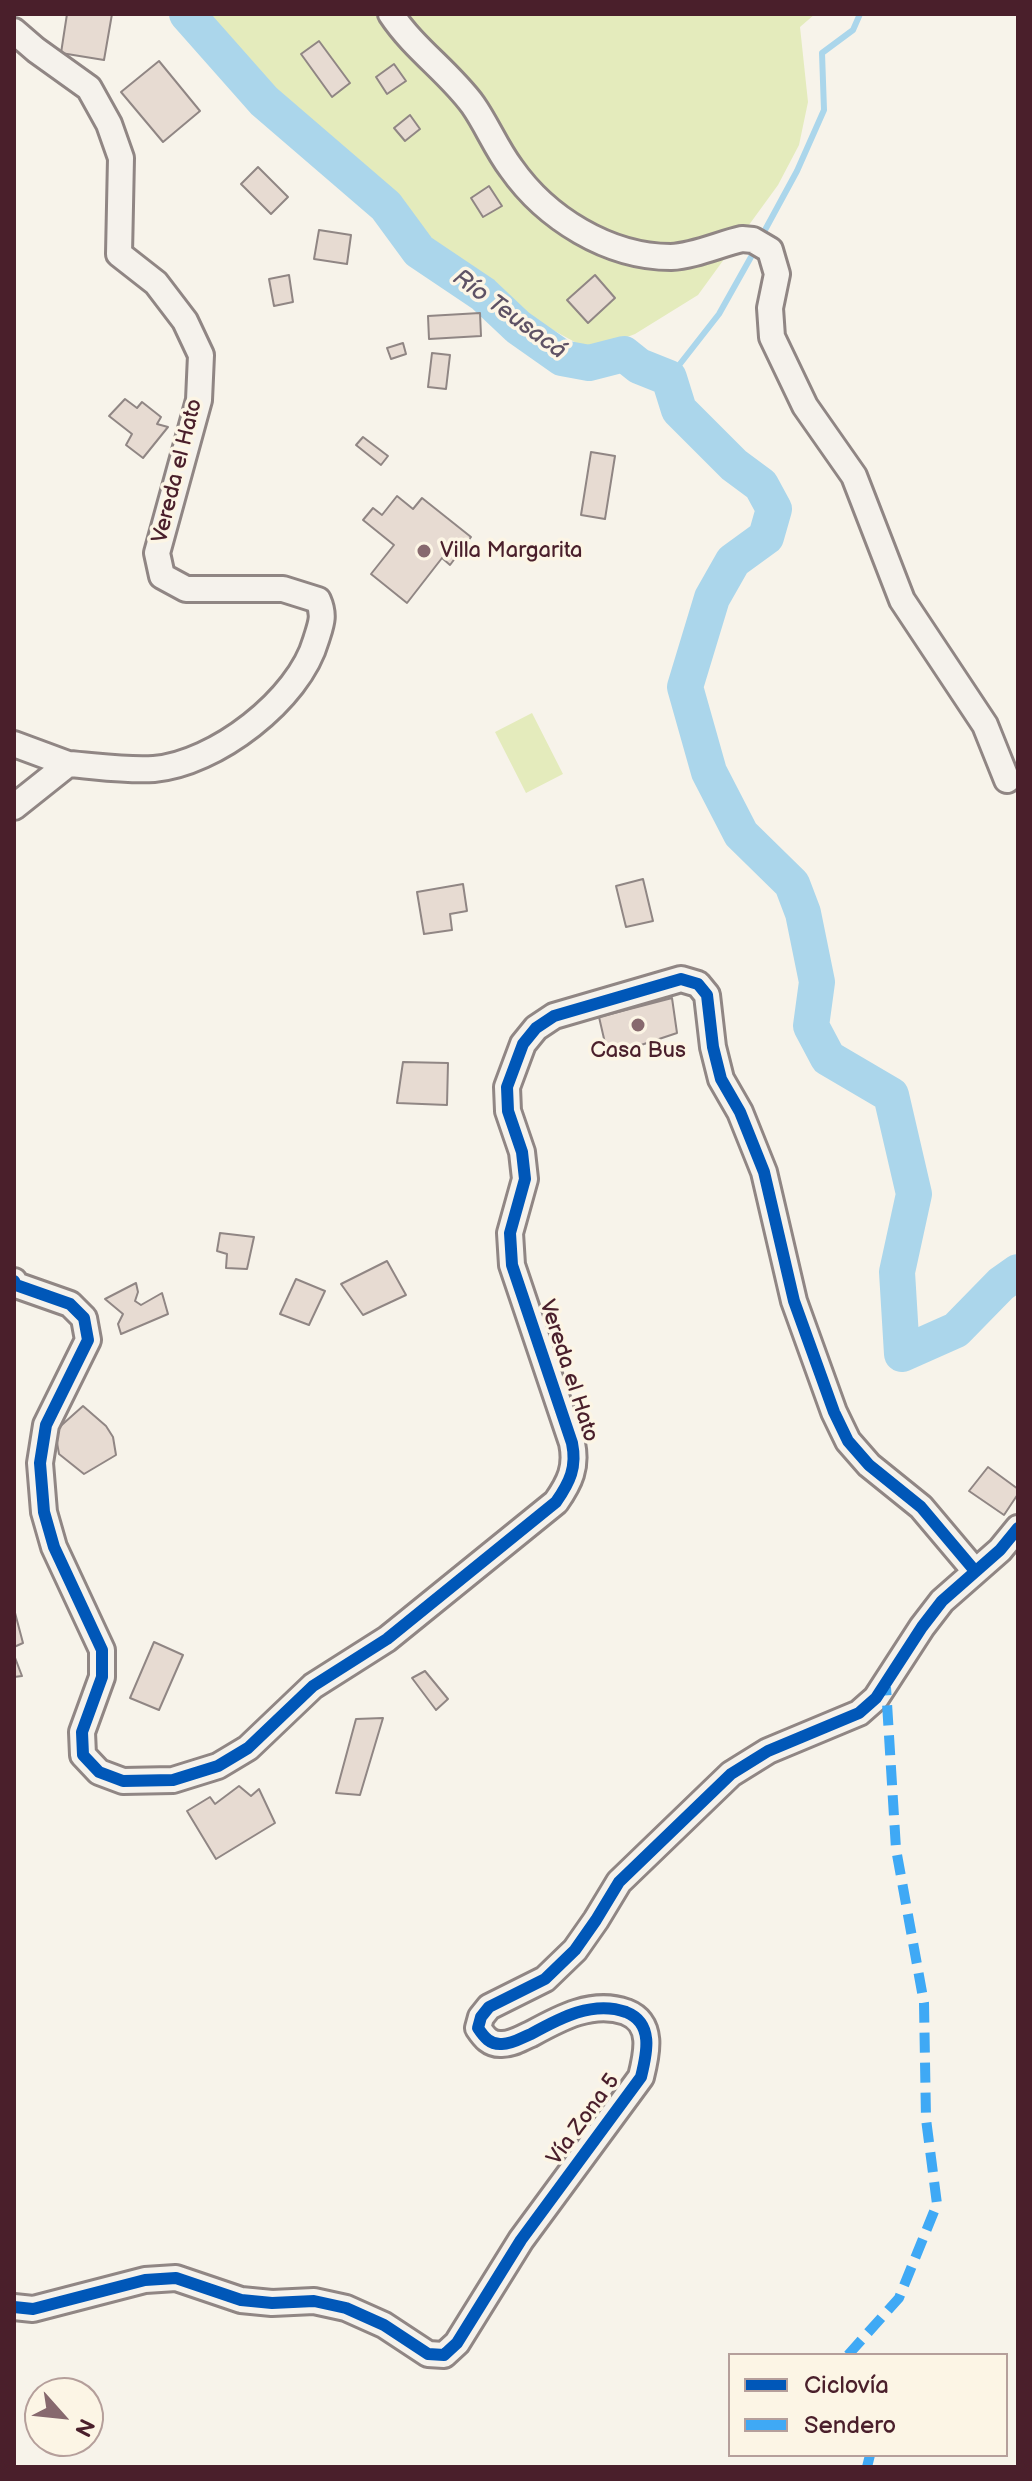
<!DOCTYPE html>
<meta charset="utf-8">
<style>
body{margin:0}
#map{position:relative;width:1032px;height:2481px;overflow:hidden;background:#f7f3ea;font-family:"Balsamiq Sans",sans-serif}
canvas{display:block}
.frame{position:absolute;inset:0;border:16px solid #4a1f2b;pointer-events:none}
.legend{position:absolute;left:728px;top:2353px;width:280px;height:104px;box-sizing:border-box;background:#fcf5e5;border:2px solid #b59f9b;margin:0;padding:10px 14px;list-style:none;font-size:24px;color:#4a1f2b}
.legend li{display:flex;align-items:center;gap:16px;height:40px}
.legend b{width:40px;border:2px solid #b59f9b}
.north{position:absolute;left:24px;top:2377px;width:80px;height:80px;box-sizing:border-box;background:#fcf5e5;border:2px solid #b59f9b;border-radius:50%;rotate:117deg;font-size:22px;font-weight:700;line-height:32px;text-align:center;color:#4a1f2b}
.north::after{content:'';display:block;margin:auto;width:28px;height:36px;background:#87696e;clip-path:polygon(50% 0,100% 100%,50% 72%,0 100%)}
</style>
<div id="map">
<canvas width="1032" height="2481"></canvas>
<div class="frame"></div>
<ul class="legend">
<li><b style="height:10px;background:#0057b8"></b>Ciclovía</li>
<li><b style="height:10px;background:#3fa9f5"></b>Sendero</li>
</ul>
<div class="north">N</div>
</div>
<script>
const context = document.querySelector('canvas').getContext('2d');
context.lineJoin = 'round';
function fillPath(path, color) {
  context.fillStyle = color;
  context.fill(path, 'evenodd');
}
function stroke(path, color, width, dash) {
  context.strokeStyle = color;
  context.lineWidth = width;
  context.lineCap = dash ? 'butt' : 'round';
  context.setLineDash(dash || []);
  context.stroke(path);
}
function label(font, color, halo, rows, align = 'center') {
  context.font = font + ' "Balsamiq Sans",sans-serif';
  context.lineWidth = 7;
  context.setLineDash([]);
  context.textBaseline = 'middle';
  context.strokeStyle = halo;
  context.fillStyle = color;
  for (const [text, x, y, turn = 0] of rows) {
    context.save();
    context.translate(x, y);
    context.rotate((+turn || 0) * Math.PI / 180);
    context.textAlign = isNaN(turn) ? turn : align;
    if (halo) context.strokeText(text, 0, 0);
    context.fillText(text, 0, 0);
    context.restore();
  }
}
fillPath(new Path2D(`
 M189,14H815L800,27L808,102L799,145L778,185L698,295L635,334L591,351L502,302L445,253L370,215L344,166Z
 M532,713L563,774L526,793L495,732Z`), '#e4ebbc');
stroke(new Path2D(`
 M765,230L797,171L824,110L822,53L853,30L860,14
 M669,378L719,314L751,257`), '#abd6eb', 6);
stroke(new Path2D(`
 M187,14L264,101L386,206L419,251L483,294L518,327L562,358L589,363L624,354L639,366L669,378L679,410L734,465L761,485L774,509L766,537L733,561L712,598L685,687L709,772L741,834L792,884L803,913L817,982L811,1026L828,1058L891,1095L914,1194L897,1272L902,1354L956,1330L1001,1284L1018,1272`), '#abd6eb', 36);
const building = new Path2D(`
 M67,14H112L104,60L61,53Z
 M319,41L350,83L332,97L301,54Z
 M159,61L200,111L163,142L121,92Z
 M394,64L406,81L387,94L376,77Z
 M410,115L420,129L405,141L394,128Z
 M258,167L288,197L271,214L241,184Z
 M489,186L502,206L483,217L471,198Z
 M319,230L351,235L347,264L314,259Z
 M289,275L293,302L274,306L269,279Z
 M595,275L615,298L588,323L567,300Z
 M480,313L481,336L429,339L428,316Z
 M403,343L406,354L391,359L387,348Z
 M432,353L450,355L446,389L428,387Z
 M125,399L137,408L142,402L161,417L157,424L168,427L143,458L126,445L132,434L109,416Z
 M363,437L388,456L381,465L356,445Z
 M591,452L615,456L605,519L581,515Z
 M397,496L413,509L422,498L471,537L450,565L442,558L407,603L371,574L394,545L363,520L373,508L382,515Z
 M643,879L653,921L626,927L616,886Z
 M463,884L467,911L450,914L452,930L424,934L417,892Z
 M672,998L677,1033L608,1056L599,1017Z
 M403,1062L448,1063L447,1105L397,1103Z
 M220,1233L254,1237L247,1269L226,1268L227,1254L217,1251Z
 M387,1261L406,1295L363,1315L341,1284Z
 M296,1279L325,1291L309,1325L280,1314Z
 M136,1283L138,1292L135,1301L141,1305L162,1293L168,1314L121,1334L118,1324L123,1314L105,1299Z
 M83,1406L106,1426L113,1437L116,1455L84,1474L59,1454L55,1431Z
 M988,1467L1018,1489V1494L1004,1515L969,1491Z
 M14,1609L23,1643L14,1647Z
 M154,1642L183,1655L159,1710L130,1698Z
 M14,1655L22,1676L14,1677Z
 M425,1671L448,1699L436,1710L412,1678Z
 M383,1718L360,1795L336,1793L356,1719Z
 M239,1786L251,1796L259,1789L275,1823L216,1859L187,1811L210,1797L215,1804Z`);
fillPath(building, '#e7dbd2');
stroke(building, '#908684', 2);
const minor = new Path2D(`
 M391,14C414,49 449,72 473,105C487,125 496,148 511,168C546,218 608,257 671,257C694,256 720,244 742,239L753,240L770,250L777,274L770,308L772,337L805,406L854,476L902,600L985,725L1007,780
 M14,31L36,50L89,88L109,124L121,158L119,254L156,283L185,321L201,355L199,400L157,553L162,576L186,589H283L318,600C325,616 321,624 316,640C299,700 215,764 154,769C126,771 96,766 68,764L14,807
 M14,744L68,764
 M14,1281L16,1285L70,1304L84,1318L88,1340L46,1425L40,1463L44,1512L54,1547L102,1650V1677L82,1732L83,1755L99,1772L123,1781L173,1780L218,1766L248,1748L313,1686L387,1639L556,1502C570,1482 577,1467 572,1443L512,1265L510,1233L525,1179L522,1152L508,1111L507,1087L523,1044L536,1028L554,1016L681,979L698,984L707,995L713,1047L721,1079L740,1112L764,1172L794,1301L834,1412L848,1441L869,1465L921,1507L975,1571
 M14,2307L33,2309L145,2280L176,2278L241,2300L272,2303L314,2301L346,2308L384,2325L428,2354L444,2355L457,2343L521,2240L641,2077C647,2053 654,2023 626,2012C593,2000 560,2018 531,2034C521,2038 513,2044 502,2044C490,2045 484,2037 478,2028L481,2017L489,2007L545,1979L575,1950L596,1920L619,1882L731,1774L768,1751L859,1713L876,1698L922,1627L942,1601L1000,1550L1018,1528`);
stroke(minor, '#908684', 30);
stroke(minor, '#f5f2ec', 24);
stroke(new Path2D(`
 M848,2355L899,2298L937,2204L926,2119L924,2003L896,1849L886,1687
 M867,2467L870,2455`), '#3fa9f5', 10, [20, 10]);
stroke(new Path2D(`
 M14,1281L16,1285L70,1304L84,1318L88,1340L46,1425L40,1463L44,1512L54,1547L102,1650V1677L82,1732L83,1755L99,1772L123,1781L173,1780L218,1766L248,1748L313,1686L387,1639L556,1502C570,1482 577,1467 572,1443L512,1265L510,1233L525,1179L522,1152L508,1111L507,1087L523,1044L536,1028L554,1016L681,979L698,984L707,995L713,1047L721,1079L740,1112L764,1172L794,1301L834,1412L848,1441L869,1465L921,1507L975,1571
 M14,2307L33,2309L145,2280L176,2278L241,2300L272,2303L314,2301L346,2308L384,2325L428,2354L444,2355L457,2343L521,2240L641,2077C647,2053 654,2023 626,2012C593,2000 560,2018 531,2034C521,2038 513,2044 502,2044C490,2045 484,2037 478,2028L481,2017L489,2007L545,1979L575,1950L596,1920L619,1882L731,1774L768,1751L859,1713L876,1698L922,1627L942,1601L1000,1550L1018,1528`), '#0057b8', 12);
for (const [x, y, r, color] of [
 [424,551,8,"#87696e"],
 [638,1025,8,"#87696e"]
]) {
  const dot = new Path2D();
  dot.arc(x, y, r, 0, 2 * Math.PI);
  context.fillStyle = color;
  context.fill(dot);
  stroke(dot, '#fcf5e5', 3);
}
label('22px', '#4a1f2b', '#fcf5e5', [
 ["Vereda el Hato",178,471,-76],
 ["Vereda el Hato",568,1371,72],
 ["Vía Zona 5",584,2120,-54]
]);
label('22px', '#4a1f2b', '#fcf5e5', [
 ["Villa Margarita",440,551],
 ["Casa Bus",638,1051,"center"]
], 'left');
label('italic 24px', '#5e5265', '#fcf5e5', [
 ["Río Teusacá",509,315,36]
]);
</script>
